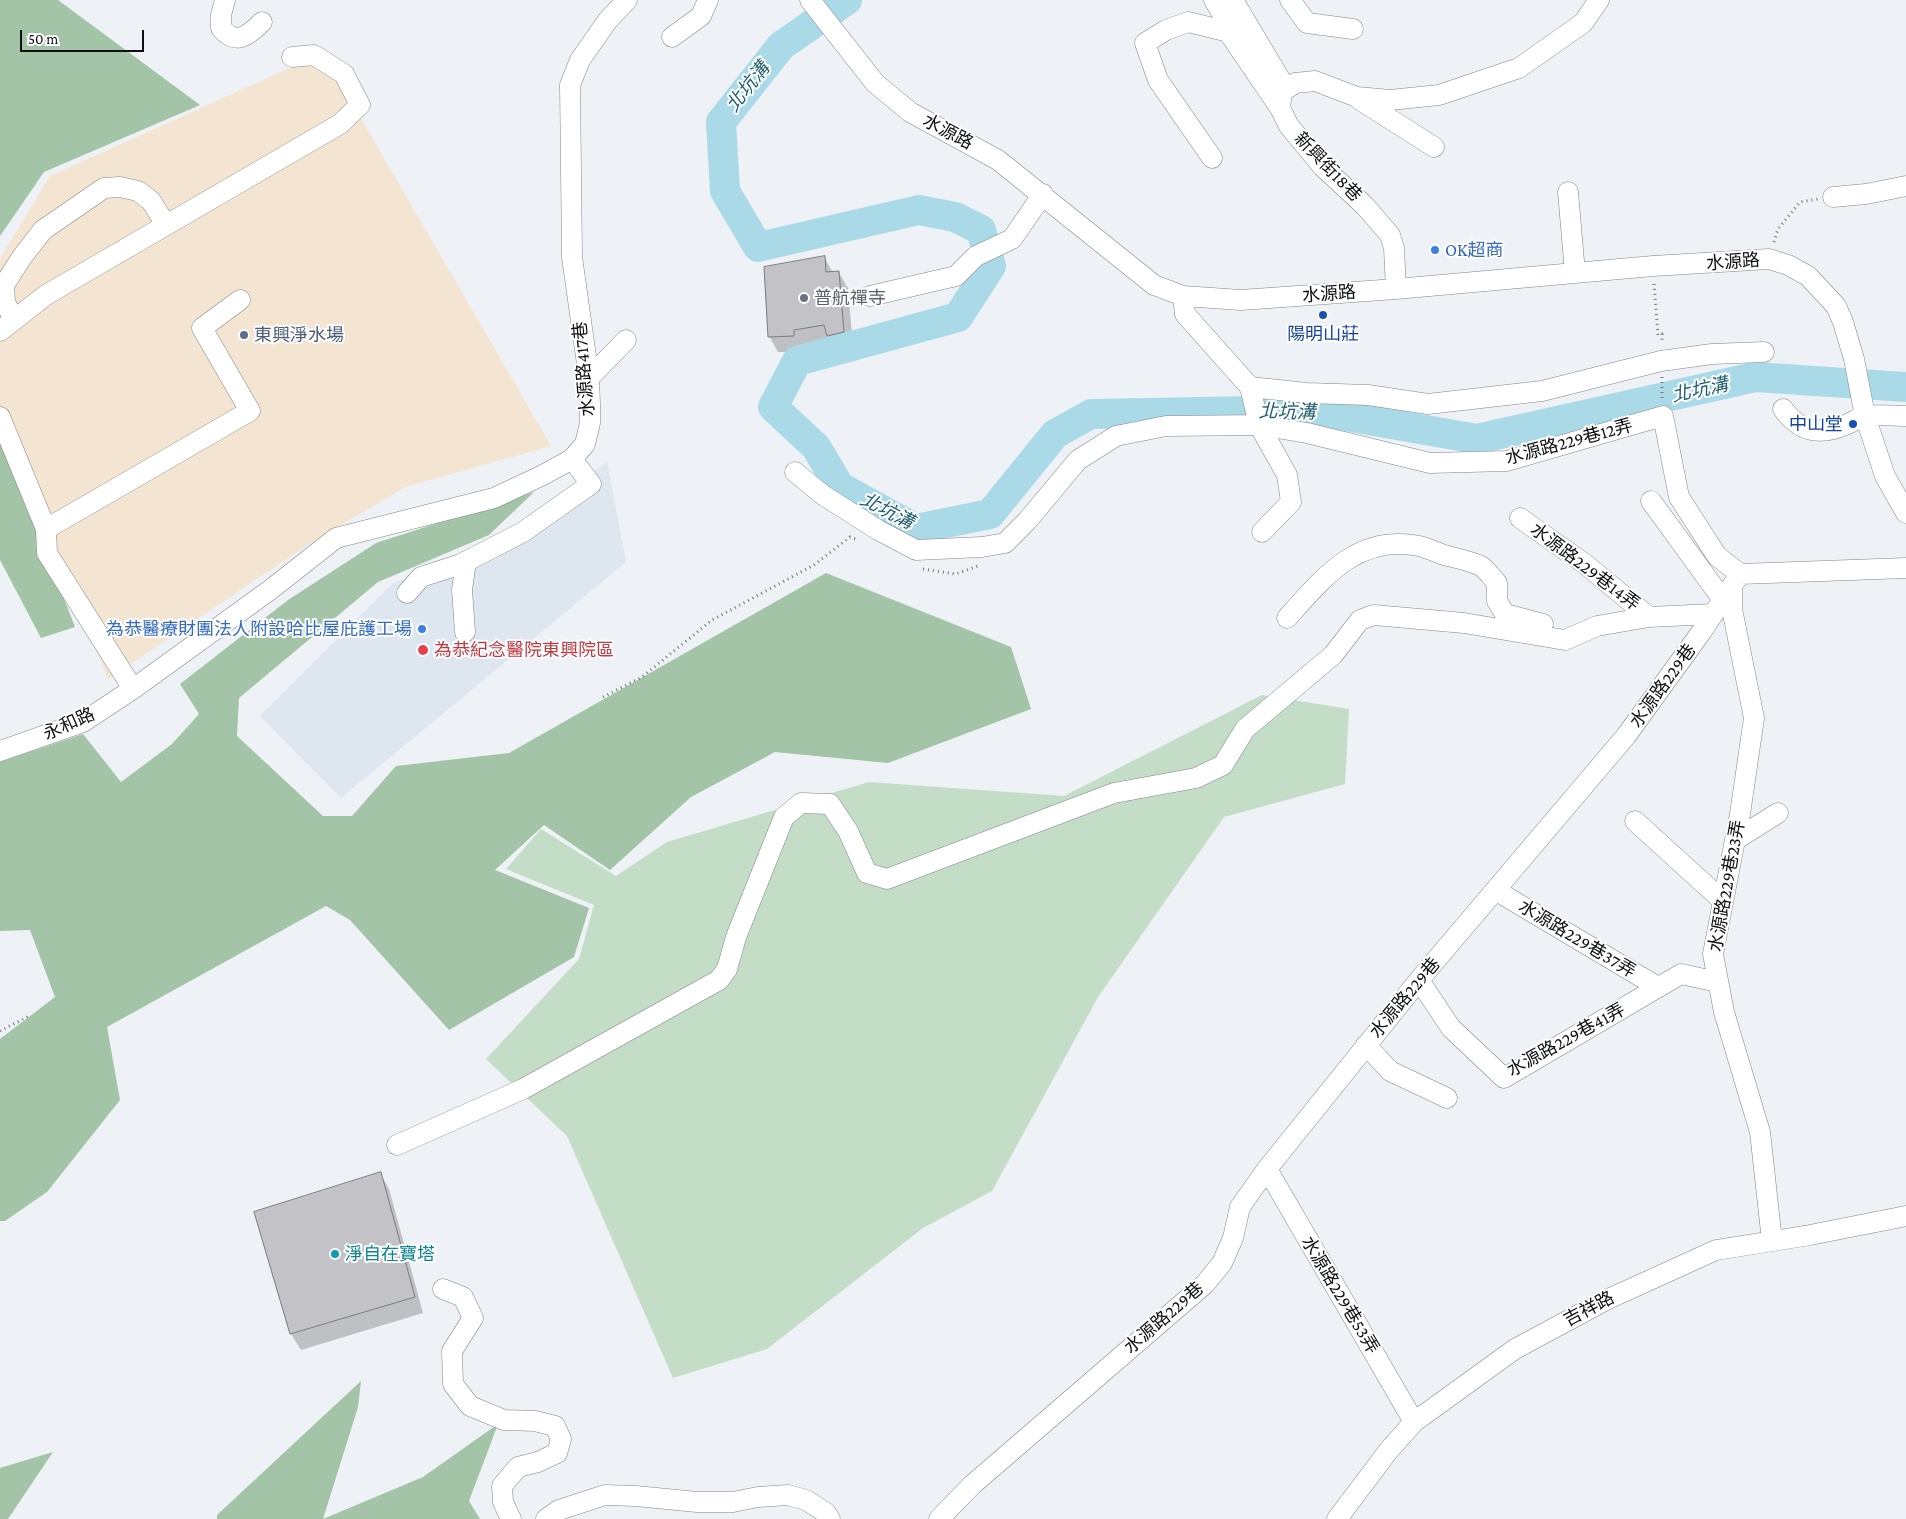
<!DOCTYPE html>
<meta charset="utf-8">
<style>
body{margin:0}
#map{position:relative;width:1906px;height:1519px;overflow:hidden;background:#eef1f5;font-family:"Crimson Pro",serif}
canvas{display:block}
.scale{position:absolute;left:20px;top:30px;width:124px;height:22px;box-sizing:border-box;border:2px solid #0f1011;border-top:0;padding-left:6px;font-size:15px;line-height:18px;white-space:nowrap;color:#0f1011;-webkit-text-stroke:4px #fefeff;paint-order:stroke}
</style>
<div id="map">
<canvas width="1906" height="1519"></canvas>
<div class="scale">50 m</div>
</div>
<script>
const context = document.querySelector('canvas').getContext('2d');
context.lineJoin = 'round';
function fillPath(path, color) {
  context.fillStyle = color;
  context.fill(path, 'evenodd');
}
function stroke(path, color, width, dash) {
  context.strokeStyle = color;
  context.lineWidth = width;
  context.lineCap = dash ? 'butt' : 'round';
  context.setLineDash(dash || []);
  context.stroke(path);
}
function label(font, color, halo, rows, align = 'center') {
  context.font = font + ' "Crimson Pro","Noto Sans TC",serif';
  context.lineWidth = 4;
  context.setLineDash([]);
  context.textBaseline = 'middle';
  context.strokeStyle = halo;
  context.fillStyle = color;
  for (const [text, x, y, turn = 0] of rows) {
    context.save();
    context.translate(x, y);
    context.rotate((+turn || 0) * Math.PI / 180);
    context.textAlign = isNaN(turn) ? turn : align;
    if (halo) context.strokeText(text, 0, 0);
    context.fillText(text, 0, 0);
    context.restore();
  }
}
fillPath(new Path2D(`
 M323,53L551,446L405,487L306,546L108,679L0,411V259L50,176Z`), '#f4e4d2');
fillPath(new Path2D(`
 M607,462L626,562L341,798L260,716L392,584L515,532Z`), '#dee6ef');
fillPath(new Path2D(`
 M1262,695L1349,709L1345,784L1224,817L1098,997L992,1191L923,1228L767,1349L673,1378L567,1136L486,1059L579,959L594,905L506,869L541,829L616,876L667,842L869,782L1064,796Z`), '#c3ddc7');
fillPath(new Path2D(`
 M0,0H58L200,105L44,172L0,236Z
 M0,435L75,627L41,638L0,560Z
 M534,492L489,535L378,582L239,698L237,736L323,816H352L396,766L509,753L826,573L1011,647L1031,709L888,763L775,752L691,797L610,870L544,825L495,870L589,908L574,957L449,1030L350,920L326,906L107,1027L120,1100L47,1192L5,1221H0V1039L55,997L30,930L0,931V762L83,734L121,782L172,744L199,714L180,684L288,600L376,543Z
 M361,1381L358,1407L323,1519L423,1477L498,1424L469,1501L480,1519H217V1515Z
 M53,1452L8,1519H0V1468Z`), '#a3c4a7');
fillPath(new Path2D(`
 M825,258L833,273H839L848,288L853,347L837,352L831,341L802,346V352H778L769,336Z
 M380,1173L389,1189L423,1313L301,1350L291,1334L255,1213Z`), '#0003');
stroke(new Path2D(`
 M847,0L781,46L721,122L725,191L758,247L919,210L955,217L981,230L991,266L958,317L797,361L773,407L816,447L840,487L916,529L990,514L1055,434L1091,414L1311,410L1477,439L1755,377L1906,387`), '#aadae8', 30);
const building = new Path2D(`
 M825,256L826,272L839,271L844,332L827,336L824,325L794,330V336L768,337L764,267Z
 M381,1172L415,1297L290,1334L254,1212Z`);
fillPath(building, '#c3c2c6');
stroke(building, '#7b7a7e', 1);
const minor = new Path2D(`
 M225,0L221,15V28C236,46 248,36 262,22
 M810,0L875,83L910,112L998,160L1154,285L1183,296L1241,300L1396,289L1653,266L1769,259L1788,265L1808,276L1836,306L1843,322L1854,359L1865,416L1885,476L1906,513
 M1214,0L1226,20L1231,36L1280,108
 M1233,0L1286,89
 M1290,0L1307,23L1353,29
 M672,37L701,16L708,0
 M1360,100L1434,147
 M1212,158L1158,80L1145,43L1166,30L1188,22L1229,32L1246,22
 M1568,192L1575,273
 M1833,197L1866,194L1906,186
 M1396,289L1394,248L1390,235L1365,206L1323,167L1289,126L1280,108L1282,92L1295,83L1315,81L1357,97L1390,100L1439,95L1519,68L1583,23L1599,0
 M870,296L956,276L976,256L1012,239L1043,194
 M1183,296L1185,314L1250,387L1307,393L1368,395L1428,404L1542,391L1661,361L1712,354L1764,352
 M14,320L5,302L4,285L22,257L43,230L104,188L120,187L138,191L151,201L166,225
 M0,331L46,295L340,124L360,105L344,74L314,55L292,57
 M589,378L626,340
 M1250,387L1259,425L1287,475L1291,502L1262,532
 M1783,409C1800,432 1819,436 1845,425C1852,423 1859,417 1866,416C1879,414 1893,416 1906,416
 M0,417L46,529L47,553L133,689
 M795,472L823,495L878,530L916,550L982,547L1005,543L1027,521L1078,460L1116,436L1166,426L1259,425L1307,433L1430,463L1507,461L1663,416L1679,497L1717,556L1740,574
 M1651,501L1723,600
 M1520,518L1585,564L1649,617
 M46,529L250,411L202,328L240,300
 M1732,587V609L1754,718L1740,814L1713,954L1724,1012L1760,1132L1772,1241
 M407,593L421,577L461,564L523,532L591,484L572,459
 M1287,618C1324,577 1357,534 1419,546C1427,548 1436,552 1444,555C1456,558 1470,561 1481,566C1487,570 1492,578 1497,583V601L1505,614L1543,624
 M465,632L462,590L466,561
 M0,751L83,722L133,689L270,590L336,538L494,498L543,475L572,459L585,444L590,423V404L589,378L572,257L570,85L580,60L608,20L627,0
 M1635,821L1723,901
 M1735,840L1778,813
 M1495,890L1658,987
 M1419,980L1451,1028L1504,1078L1681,974L1718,982
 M1366,1045L1390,1071L1447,1098
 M397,1145L523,1089L719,980L727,969L736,937L784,817L801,803L830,804L848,831L867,873L887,879L1114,793L1196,778L1223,765L1245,729L1333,655L1360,620L1374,615L1464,623L1565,640L1597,626L1649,617L1713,614
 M1267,1169L1414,1422
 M443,1289L463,1297L473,1318L452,1351L453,1384L470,1406L504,1420L535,1421L555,1426L561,1439L557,1453L538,1462L518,1467L502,1486L503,1502L511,1519
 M546,1519L559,1510L605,1495L636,1496L697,1502H733L758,1497L788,1495L806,1500L826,1513L830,1519
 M939,1519L972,1485L1205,1284L1222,1263L1233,1238L1240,1207L1267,1169L1419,980L1626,736L1702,631L1740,574L1906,568
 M1337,1519L1389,1450L1414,1422L1515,1349L1606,1300L1716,1250L1810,1235L1906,1216`);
stroke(minor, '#818487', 21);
stroke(new Path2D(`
 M1774,242L1778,229L1800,202L1818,199
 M1654,284L1658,335L1662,334V343
 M1662,377V398
 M923,569L956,574L978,566
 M603,697L642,677L712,620L814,565L850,537L856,539
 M0,1031L31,1015`), '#747678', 3, [1, 4]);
stroke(minor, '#fff', 20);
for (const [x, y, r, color] of [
 [1435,250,5,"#3f7fe0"],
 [804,298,5,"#6b7280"],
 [1323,315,5,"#1a4fb4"],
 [244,335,5,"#5c6f8a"],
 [1853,424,5,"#1a4fb4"],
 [422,629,5,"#3f7fe0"],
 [423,650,6,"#e0444e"],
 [335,1254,5,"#0f9aa8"]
]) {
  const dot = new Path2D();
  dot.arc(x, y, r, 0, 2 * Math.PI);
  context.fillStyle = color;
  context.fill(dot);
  stroke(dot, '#fefeff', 2);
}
label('18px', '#0f1011', '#fefeff', [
 ["水源路",948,132,28],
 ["新興街18巷",1328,167,46],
 ["水源路",1733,262,-4],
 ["水源路",1329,294,-4],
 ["水源路417巷",584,369,-95],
 ["水源路229巷12弄",1569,442,-15],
 ["水源路229巷14弄",1585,567,37],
 ["水源路229巷",1663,686,-54],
 ["永和路",69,724,-24],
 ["水源路229巷23弄",1727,886,-80],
 ["水源路229巷37弄",1577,939,31],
 ["水源路229巷",1405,998,-50],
 ["水源路229巷41弄",1566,1040,-29],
 ["水源路229巷53弄",1340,1295,59],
 ["吉祥路",1589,1309,-28],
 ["水源路229巷",1164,1318,-41]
]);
label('18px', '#366cbe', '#fefeff', [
 ["OK超商",1445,250],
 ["為恭醫療財團法人附設哈比屋庇護工場",412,629,"right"]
], 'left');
label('18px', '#5b616d', '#fefeff', [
 ["普航禪寺",814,298]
], 'left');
label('18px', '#164399', '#fefeff', [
 ["陽明山莊",1323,334],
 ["中山堂",1843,424,"right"]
]);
label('18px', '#4e5e75', '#fefeff', [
 ["東興淨水場",254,335]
], 'left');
label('18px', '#be3a42', '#fefeff', [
 ["為恭紀念醫院東興院區",434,650]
], 'left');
label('18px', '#0d838f', '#fefeff', [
 ["淨自在寶塔",345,1254]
], 'left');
label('italic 19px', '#22606f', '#fefeff', [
 ["北坑溝",748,87,-52],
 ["北坑溝",1700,390,-12],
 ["北坑溝",1287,412,1],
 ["北坑溝",887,511,27]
]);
</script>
